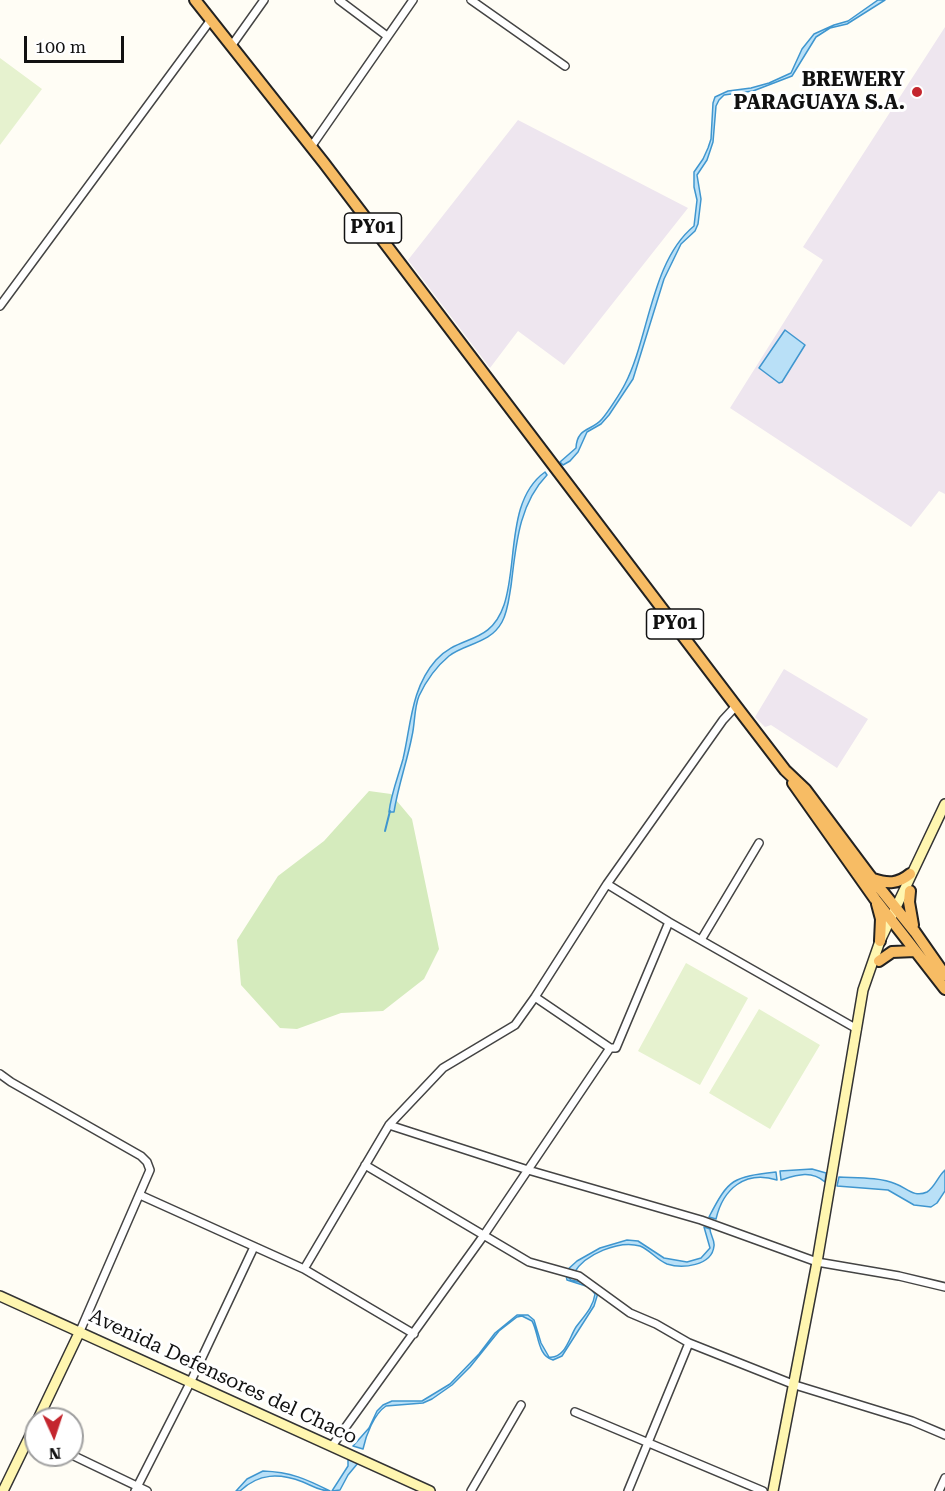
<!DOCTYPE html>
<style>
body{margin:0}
#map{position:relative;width:945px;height:1491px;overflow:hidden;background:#fffdf5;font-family:"Roboto Serif",serif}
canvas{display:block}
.north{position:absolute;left:24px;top:1407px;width:60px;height:60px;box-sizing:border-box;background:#fff;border:2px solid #a0a0a0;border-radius:50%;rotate:177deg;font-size:16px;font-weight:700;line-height:24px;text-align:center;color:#111}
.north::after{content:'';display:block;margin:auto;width:21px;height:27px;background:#c4262e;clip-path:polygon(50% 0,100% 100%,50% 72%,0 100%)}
.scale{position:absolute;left:24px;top:36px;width:100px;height:27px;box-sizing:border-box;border:3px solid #111;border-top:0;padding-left:8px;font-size:18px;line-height:21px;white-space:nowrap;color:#111;-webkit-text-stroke:4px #fff;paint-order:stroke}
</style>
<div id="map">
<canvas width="945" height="1491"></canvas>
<div class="north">N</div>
<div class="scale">100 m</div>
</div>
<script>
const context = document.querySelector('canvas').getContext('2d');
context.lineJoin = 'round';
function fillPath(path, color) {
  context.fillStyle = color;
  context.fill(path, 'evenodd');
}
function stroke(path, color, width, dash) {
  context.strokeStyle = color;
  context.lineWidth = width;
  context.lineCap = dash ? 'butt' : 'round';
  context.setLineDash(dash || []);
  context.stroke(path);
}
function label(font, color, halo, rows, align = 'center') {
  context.font = font + ' "Roboto Serif",serif';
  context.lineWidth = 6;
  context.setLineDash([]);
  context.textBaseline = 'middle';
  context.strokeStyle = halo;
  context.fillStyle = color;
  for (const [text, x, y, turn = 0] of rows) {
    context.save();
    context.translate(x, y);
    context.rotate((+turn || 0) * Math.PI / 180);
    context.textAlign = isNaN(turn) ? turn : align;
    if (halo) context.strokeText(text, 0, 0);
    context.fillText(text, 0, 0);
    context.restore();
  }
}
fillPath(new Path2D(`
 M945,27V494L939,491L911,527L730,408L823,260L803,247Z
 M518,120L688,208L564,365L518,331L490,368L408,260Z
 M784,669L868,719L837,768L771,725L765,727L755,717Z`), '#eee6ef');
fillPath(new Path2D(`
 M369,791L391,794L412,819L439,949L424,979L383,1011L341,1013L297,1029L280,1028L241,985L237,940L278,876L324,841Z`), '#d5ebbd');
fillPath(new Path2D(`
 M0,58L42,89L0,145Z
 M686,963L748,998L700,1085L638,1051Z
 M759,1009L820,1045L770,1129L709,1093Z`), '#e6f2cf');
const water = new Path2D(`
 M878,0H885L847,24L830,28L816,37L792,76L753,91L724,95L719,100L716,106L713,142L707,160L697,175L701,199L698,224L695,231L681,244L664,279L633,379L609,415L601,424L587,432L578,452L570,461L563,465L560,462L576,448C577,427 592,431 602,419C608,412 621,392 625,384C649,338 651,261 694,226L697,200L694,187V172L703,159L708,148L711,139L713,103L715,97L728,91L751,88L769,83L791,73L802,49L814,34L834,25L848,21Z
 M785,330L805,345L782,382L779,383L759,368Z
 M545,472L547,475C518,505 516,547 511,586C509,597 508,611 502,622C490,644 466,643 449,656C437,666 426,681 419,696C414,708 415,724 412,736C407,762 398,786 394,812H389C391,794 398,777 403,759C411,725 411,688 436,660C459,634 490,646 504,605C518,564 506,500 545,472Z
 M812,1169L826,1173L825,1182C811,1170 797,1175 781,1180L780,1171Z
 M945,1170V1191L937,1203L931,1207L914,1205L888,1190L837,1186L839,1177C857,1178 879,1177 896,1184C907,1188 914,1198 927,1192C935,1187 938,1176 945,1170Z
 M776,1172L777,1180C745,1170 723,1189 716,1219L709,1217C729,1178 733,1177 776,1172Z
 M704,1227L710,1229C710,1235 715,1240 714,1246C712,1266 682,1269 667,1264C657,1260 650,1250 640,1246C619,1240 585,1254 574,1273L566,1271L577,1261L600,1248L627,1240L638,1241L664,1258L687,1262L701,1258L710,1248Z
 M566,1275L571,1280L590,1284L598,1293L594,1306L562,1356L553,1360C537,1356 539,1333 532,1321L522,1316L517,1317L499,1331L470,1367L452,1385L432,1399L423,1403L386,1406C374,1414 366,1435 363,1449L353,1446L369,1428L377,1411L383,1405L392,1401H422L450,1384L479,1354L495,1333L517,1315H528L534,1320L541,1343L549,1357C565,1359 569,1338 576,1327C584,1316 593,1308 595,1294L589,1287L567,1280Z
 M348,1459L358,1463L348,1475L340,1490L332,1491L348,1466Z
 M263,1471C291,1472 306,1479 330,1491C319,1491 313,1486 303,1482C279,1473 259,1473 240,1491H236L247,1479Z`);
fillPath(water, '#b9e0f7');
stroke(water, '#3f96cf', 1.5);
stroke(new Path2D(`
 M385,831L390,811`), '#3f96cf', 2);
const minor = new Path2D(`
 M339,0L387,36
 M471,0L565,66
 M232,45L264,0
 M311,147L413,0
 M0,306L210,21
 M607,884L669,922L857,1029
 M701,940L759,843
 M535,997L610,1048
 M0,1074L11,1082L141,1156L147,1162L150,1170L80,1331
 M389,1125L528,1170L701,1220L817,1262L899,1276L945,1287
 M365,1165L529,1262L579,1276L630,1313L656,1324L689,1343L795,1385L912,1421L945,1435
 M140,1195L304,1269L414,1334
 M304,1269L389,1125L443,1068L515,1025L535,997L607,884L723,720L736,706
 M575,1412L763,1491
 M332,1446L484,1235L610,1048H616L669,922
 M72,1455L147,1491
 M135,1491L190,1383L254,1247
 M471,1491L521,1405
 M628,1491L689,1343
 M939,1491L945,1478`);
const secondary = new Path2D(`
 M0,1296L430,1491
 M38,1419L80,1331
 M3,1491L36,1423
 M773,1491L817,1262L863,990L880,941L945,804`);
const trunk = new Path2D(`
 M195,0L324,163L736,706L785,770L805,789L870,876L915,932L945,975
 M793,783L875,899L945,989
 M873,879C888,884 898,884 910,874
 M910,891L909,902L913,925
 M877,904L881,919L880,941
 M879,961L892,952L915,951`);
stroke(minor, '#444', 10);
stroke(secondary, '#333', 12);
stroke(trunk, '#222', 14);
stroke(minor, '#fff', 7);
stroke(secondary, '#fff6b0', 9);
stroke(trunk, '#f7bc64', 10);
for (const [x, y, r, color] of [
 [917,92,6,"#c4262e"]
]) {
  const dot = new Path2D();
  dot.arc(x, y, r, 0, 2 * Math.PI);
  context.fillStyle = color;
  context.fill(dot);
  stroke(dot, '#fff', 2);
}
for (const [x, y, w] of [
 [373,228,57],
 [675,624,57]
]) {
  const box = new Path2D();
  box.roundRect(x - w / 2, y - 15, w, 30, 4.5);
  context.fillStyle = '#fff';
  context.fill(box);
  stroke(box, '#111', 1.5);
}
label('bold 18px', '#111', null, [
 ["PY01",373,228],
 ["PY01",675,624]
]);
label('bold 20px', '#111', '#fff', [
 ["BREWERY",905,80],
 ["PARAGUAYA S.A.",905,103]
], 'right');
label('20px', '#111', '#fff', [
 ["Avenida Defensores del Chaco",223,1377,25]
]);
</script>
